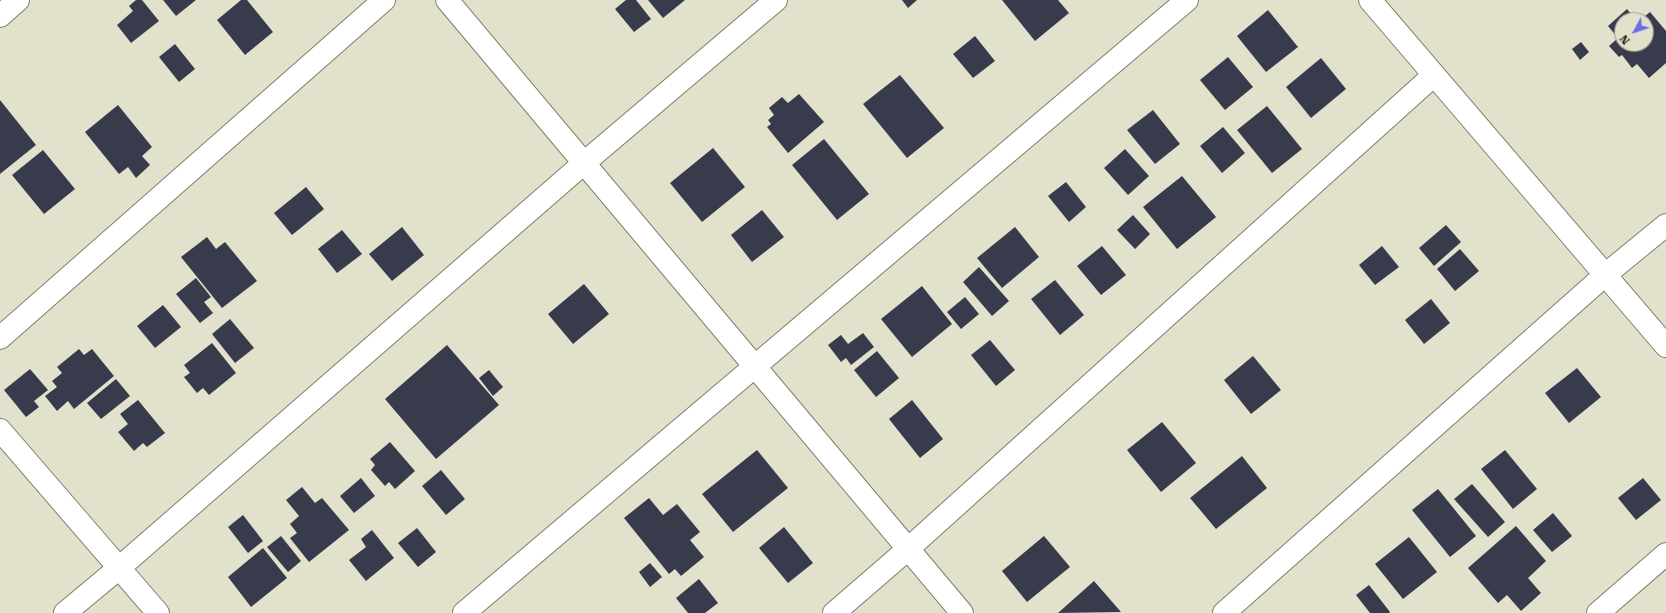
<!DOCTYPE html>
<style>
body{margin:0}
#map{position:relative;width:1666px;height:613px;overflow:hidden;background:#e2e1cb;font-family:"Roboto Serif",serif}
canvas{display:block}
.north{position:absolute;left:1614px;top:12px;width:40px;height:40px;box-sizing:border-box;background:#e2e1cb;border:1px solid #999887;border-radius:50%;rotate:230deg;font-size:11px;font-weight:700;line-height:16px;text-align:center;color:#2b2a22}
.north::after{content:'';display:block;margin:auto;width:14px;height:18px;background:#6a6ce6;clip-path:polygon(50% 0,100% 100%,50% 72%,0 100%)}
</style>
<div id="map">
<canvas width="1666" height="613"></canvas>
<div class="north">N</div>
</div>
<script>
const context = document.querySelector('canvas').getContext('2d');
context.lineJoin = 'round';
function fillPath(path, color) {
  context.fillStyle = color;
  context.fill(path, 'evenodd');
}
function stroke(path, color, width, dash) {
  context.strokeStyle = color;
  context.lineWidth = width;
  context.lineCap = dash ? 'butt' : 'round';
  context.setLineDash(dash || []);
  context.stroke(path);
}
fillPath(new Path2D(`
 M136,0H142L159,21L131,43L117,25L133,11L129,6Z
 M163,0H196L176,16Z
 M241,0H247L273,32L245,55L217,20Z
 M626,0H636L651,19L634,32L615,9Z
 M648,0H685L663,18Z
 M902,0H917L908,8Z
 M1002,0H1058L1069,13L1035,41Z
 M1627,9L1636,20H1622V44H1646V20H1640L1650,12L1666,31V63L1649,78L1637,64L1632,68L1622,55L1619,57L1609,46L1618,38L1608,26Z
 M1268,10L1298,47L1266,72L1237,36Z
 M975,36L995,61L973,78L953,54Z
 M1581,42L1589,52L1580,60L1572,49Z
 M175,44L195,69L179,82L159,57Z
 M1228,57L1253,87L1225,110L1200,80Z
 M1321,58L1346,89L1311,118L1286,87Z
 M900,75L944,128L907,158L863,104Z
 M799,94L824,122L788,153L767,127L771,124L768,120L774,115L769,108L782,97L788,103Z
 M0,100L36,145L0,174Z
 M118,105L152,147L142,156L150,165L136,178L128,167L119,174L85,132Z
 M1267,106L1302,149L1272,173L1237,130Z
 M1153,110L1180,144L1155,164L1127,130Z
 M1223,127L1245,153L1222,173L1200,146Z
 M824,139L869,194L837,220L792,165Z
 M713,148L745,187L702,222L670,183Z
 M1125,149L1149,176L1128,195L1104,168Z
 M43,150L75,189L44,214L12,175Z
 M1182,176L1216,217L1177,249L1143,207Z
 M1066,182L1086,207L1069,222L1048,196Z
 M306,187L324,209L292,235L274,213Z
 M762,210L784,237L752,262L731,235Z
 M1133,215L1150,234L1135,249L1117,230Z
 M1446,225L1461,242L1434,266L1419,248Z
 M402,227L424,255L392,281L369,254Z
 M1015,227L1039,257L1002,288L977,258Z
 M342,230L362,254L337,273L318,249Z
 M207,237L216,249L225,242L257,281L222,308L181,257Z
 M1102,246L1126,275L1101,295L1077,266Z
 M1382,246L1399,267L1375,285L1359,265Z
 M1460,249L1479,271L1455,291L1437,269Z
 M979,267L1009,301L992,316L963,282Z
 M196,278L211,297L204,302L213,313L200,323L176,294Z
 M1055,280L1084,315L1060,335L1031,299Z
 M584,284L609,314L573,344L548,314Z
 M922,286L952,324L912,357L881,319Z
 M965,297L979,314L961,329L947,312Z
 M1431,299L1450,323L1424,344L1405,320Z
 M163,305L181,327L155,348L137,326Z
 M230,319L254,348L235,363L212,334Z
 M863,333L874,347L851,365L846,358L841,362L828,345L841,335L848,344Z
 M990,340L1015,370L996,386L971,355Z
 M212,343L236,373L209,395L203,388L197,393L184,377L190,373L184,365Z
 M447,345L499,405L436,459L385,399Z
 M79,349L84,355L92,349L114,376L74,409L68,401L57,411L45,396L57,387L52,381L62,373L57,367Z
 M877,351L899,378L876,397L854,370Z
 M1253,356L1281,390L1251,414L1224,380Z
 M1577,368L1601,397L1569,423L1545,393Z
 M30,369L48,390L34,401L39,407L26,417L4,390Z
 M489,370L503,387L493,396L479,378Z
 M116,379L130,396L101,419L87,403Z
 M138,400L165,433L147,447L143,443L134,451L118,432L128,424L120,414Z
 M912,400L943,439L920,458L889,419Z
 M1162,422L1196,463L1161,492L1127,450Z
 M390,442L415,471L395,489L389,482L385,486L371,470L375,465L370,459Z
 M757,450L788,488L733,532L702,494Z
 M1505,450L1537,489L1513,509L1481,469Z
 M1242,456L1267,488L1216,529L1190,498Z
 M441,470L465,499L446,515L422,486Z
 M361,478L375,496L354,513L340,496Z
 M1643,478L1661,500L1636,520L1618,498Z
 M1472,484L1505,522L1488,537L1454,499Z
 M302,487L315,503L322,498L349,530L309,562L290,538L297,533L290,524L299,516L286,500Z
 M1438,489L1476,536L1450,557L1412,510Z
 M649,498L663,515L677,504L700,532L690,540L704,557L681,576L675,569L669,574L624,518Z
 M1553,513L1572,536L1552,552L1533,530Z
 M243,515L263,541L248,553L228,527Z
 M1516,526L1546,561L1528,578L1541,593L1521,611L1507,595L1498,603L1468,568Z
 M784,527L813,563L788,583L759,548Z
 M417,528L436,552L418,567L398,543Z
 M372,530L394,558L366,581L349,560L366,547L361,539Z
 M281,536L301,561L288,572L267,547Z
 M1044,536L1070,567L1027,602L1002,571Z
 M1409,537L1437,572L1403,599L1375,564Z
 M263,548L287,578L251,607L228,577Z
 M650,563L662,577L650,587L639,572Z
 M699,579L718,603L705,613H688L676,598Z
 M1094,581L1121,612L1058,613Z
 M1369,585L1390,612L1389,613H1370L1356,595Z`), '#383b4c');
const minor = new Path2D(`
 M447,0L962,613
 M1370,0L1666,346
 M0,16L18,0
 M0,338L384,0
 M0,430L158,613
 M65,613L119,568L584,163L776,0
 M464,613L1187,0
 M834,613L908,549L1434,75
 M1224,613L1605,275L1666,225
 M1598,613L1666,554`);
stroke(minor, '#7f7e6a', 24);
stroke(minor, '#fff', 22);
</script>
